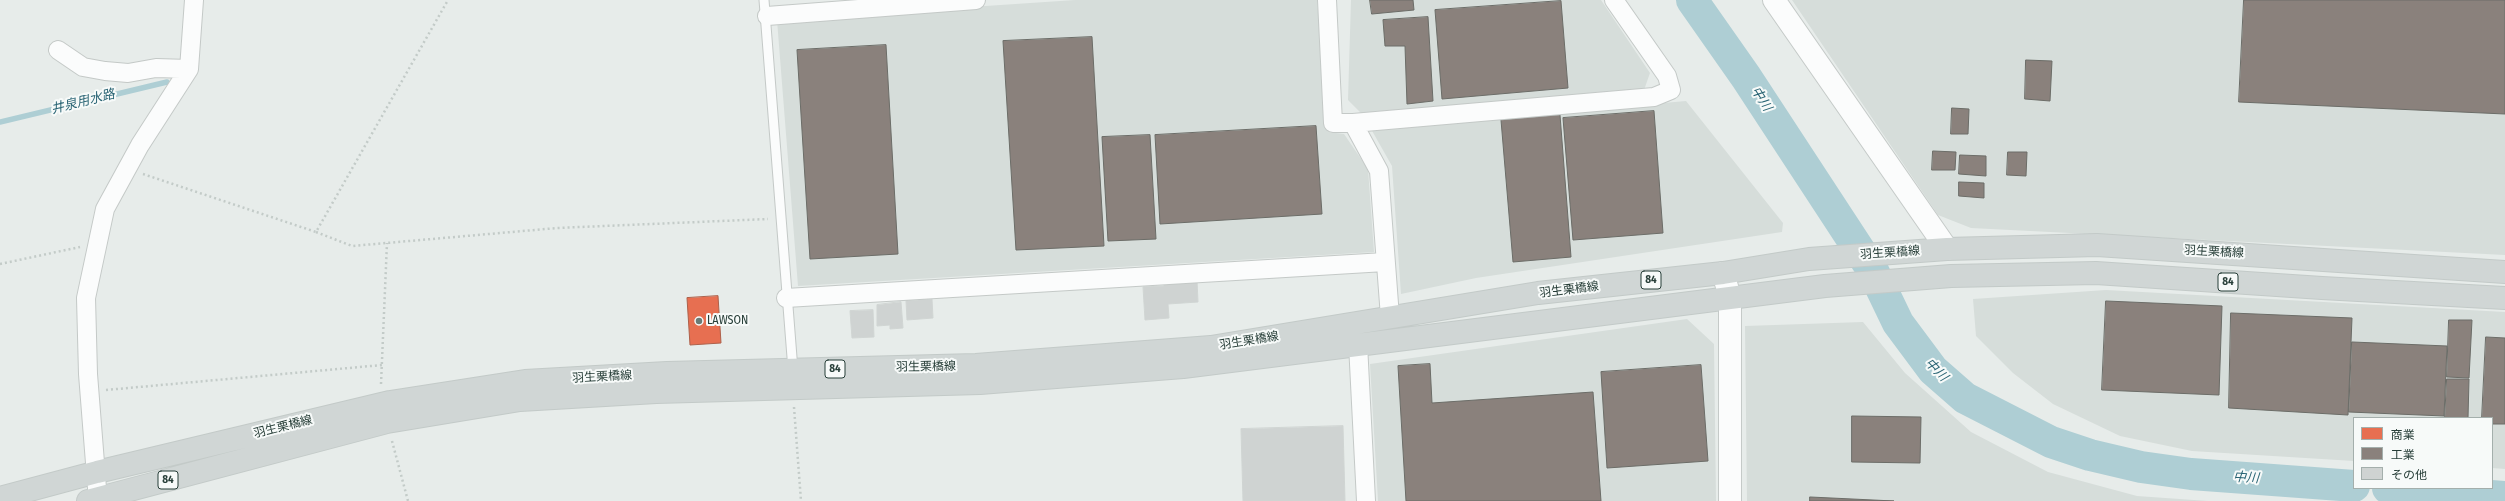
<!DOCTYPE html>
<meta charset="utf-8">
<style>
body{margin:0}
#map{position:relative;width:2505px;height:501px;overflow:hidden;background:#e7ecea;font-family:"Fira Sans Condensed","Noto Sans JP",sans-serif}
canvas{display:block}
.legend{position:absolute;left:2353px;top:417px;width:140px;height:72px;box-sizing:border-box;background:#f7faf9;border:1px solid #a4afac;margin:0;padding:5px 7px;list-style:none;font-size:12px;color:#273e38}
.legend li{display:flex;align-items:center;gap:8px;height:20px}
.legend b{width:20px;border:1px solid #a4afac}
</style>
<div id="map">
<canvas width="2505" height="501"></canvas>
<ul class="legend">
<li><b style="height:11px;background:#e76f51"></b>商業</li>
<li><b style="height:11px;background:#8a817c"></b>工業</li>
<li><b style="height:11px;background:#cfd3d2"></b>その他</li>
</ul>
</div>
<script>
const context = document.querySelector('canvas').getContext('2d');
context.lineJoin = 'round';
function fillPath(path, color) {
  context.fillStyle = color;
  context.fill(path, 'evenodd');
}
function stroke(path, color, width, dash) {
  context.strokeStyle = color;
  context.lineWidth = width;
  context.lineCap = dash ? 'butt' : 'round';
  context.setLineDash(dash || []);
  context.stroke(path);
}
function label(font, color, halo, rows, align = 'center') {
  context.font = font + ' "Fira Sans Condensed","Noto Sans JP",sans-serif';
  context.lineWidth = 4;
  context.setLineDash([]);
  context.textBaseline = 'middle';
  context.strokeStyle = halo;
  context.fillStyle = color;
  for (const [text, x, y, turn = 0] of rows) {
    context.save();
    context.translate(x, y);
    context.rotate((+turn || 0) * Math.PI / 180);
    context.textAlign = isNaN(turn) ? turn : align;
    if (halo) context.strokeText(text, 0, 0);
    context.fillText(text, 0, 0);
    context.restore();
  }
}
fillPath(new Path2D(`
 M1075,0H1317L1328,132L1344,134L1368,169L1374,252L798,286L777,20Z
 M1351,0H1601L1650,73L1644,90L1362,114L1348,100Z
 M1792,0H2505V255L1971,228L1938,215Z
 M1686,101L1783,223L1782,232L1476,278L1401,294L1392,166L1371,129Z
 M2106,290L2505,312V469L2492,468V418H2354V461L2192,451L2120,436L2053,404L2013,373L1976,336L1973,299Z
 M1687,319L1714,344L1716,501H1378L1370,364Z
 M1863,322L1905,373L1971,432L2048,472L2137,496L2208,501H1747L1745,326Z`), '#d6ddda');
const shops = new Path2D(`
 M718,296L721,343L690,345L687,298Z`);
fillPath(shops, '#e76f51');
stroke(shops, '#ad604a', 1);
const industry = new Path2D(`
 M1370,0H1413L1414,10L1372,14Z
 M2244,0H2505V114L2239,102Z
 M1561,1L1568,88L1442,99L1435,10Z
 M1428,17L1433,101L1407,104L1405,46H1385L1383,20Z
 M1092,37L1104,246L1016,250L1003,41Z
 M886,45L898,254L810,259L797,50Z
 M2026,60L2052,61L2050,101L2025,99Z
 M1952,108L1969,109L1968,134H1951Z
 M1654,111L1663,233L1573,240L1563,118Z
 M1560,115L1571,257L1513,262L1501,120Z
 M1316,126L1322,214L1160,224L1155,135Z
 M1150,135L1156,239L1108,241L1102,137Z
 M1933,151L1956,152L1955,170H1932Z
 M2008,152H2027L2026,176L2007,175Z
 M1960,155L1986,156V176L1959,174Z
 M1959,182L1984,183V198L1959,196Z
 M2106,301L2222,306L2219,395L2102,390Z
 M2231,313L2352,318L2348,415L2229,408Z
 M2449,320H2472L2469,378L2447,377Z
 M2486,337L2505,338V424H2492V418H2482Z
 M2352,342L2447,346L2444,416L2349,412Z
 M1430,364L1432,403L1593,392L1601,501H1406L1398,366Z
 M1701,365L1708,461L1607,468L1601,372Z
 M2447,379H2469L2468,418H2445Z
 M1852,416L1921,417L1920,463L1852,462Z
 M1810,497L1894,501H1810Z`);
fillPath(industry, '#8a817c');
stroke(industry, '#6c6d68', 1);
stroke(new Path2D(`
 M0,122L167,82`), '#aeced4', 5.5);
stroke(new Path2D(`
 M1692,0L1746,77L1873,271L1898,323L1933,370L1965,398L2051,442L2090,455L2141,467L2191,474L2354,486
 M2388,488L2505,497`), '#aeced4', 32);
const building = new Path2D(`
 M1197,280L1198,302L1168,304L1169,318L1145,320L1143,287L1164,286V282Z
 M932,299L933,318L907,320L906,301Z
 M901,302L903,328L890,329V325L877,326V305Z
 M873,310L874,337L852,338L850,311Z
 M1343,426L1345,501H1243L1241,429Z`);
fillPath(building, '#cfd3d2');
stroke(building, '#d0d5d3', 1);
const lane = new Path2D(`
 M764,0L793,370`);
const street = new Path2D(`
 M1327,0L1333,123H1353L1379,171L1390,317
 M767,16L976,0
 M58,50L83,67L105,71L128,73L156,68L189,69
 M1353,123L1654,97L1671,90L1667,76L1614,0
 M786,298L1385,262
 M1358,344L1366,501
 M98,501L88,374L86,298L105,209L140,145L189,69L194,0`);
const secondary = new Path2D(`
 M1774,0L1947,249
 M1723,273L1730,297V501`);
const primary = new Path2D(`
 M0,498L97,472L390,402L525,381L667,373L976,365L1211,347L1538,293L1723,273L1809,259L1947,249L2097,245L2505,272
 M88,501L387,422L520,400L656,392L980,383L1183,367L1825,286L1951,276L2096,273L2322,288L2505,298`);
stroke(lane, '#c4c9c7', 11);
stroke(street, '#c4c9c7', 20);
stroke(secondary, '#c5cac8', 24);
stroke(primary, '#c3cac8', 24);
stroke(new Path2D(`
 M143,174L316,232L448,0
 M316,232L352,246L557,228L768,219
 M0,264L80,247
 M381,384L387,243
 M106,390L382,365
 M794,407L801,501
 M392,441L408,501`), '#c3cbc8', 2.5, [2, 3]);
stroke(lane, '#fbfcfc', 9);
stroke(street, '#fbfcfc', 18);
stroke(secondary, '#fbfcfc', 22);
stroke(primary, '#d0d6d5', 22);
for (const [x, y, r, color] of [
 [699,321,4,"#6a7b76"]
]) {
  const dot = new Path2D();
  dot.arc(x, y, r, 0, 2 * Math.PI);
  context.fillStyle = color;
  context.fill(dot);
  stroke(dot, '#f7faf9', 1.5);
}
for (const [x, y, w] of [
 [1651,280,20],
 [2228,282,20],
 [835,369,20],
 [168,480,20]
]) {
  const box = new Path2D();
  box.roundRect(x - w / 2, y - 9, w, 18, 3);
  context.fillStyle = '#f7faf9';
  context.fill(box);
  stroke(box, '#273e38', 1);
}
label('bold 11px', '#273e38', null, [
 ["84",1651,280],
 ["84",2228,282],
 ["84",835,369],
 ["84",168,480]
]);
label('12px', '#273e38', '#f7faf9', [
 ["羽生栗橋線",2214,252,3],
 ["羽生栗橋線",1890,253,-4],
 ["羽生栗橋線",1569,290,-7],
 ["羽生栗橋線",1249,341,-9],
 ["羽生栗橋線",926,367,-1],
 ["羽生栗橋線",602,377,-3],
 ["羽生栗橋線",283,427,-14]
]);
label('12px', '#273e38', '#f7faf9', [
 ["LAWSON",707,321]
], 'left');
label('italic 13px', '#286373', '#f7faf9', [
 ["中川",1761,99,57],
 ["井泉用水路",83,102,-14],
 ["中川",1936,370,46],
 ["中川",2246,478,4]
]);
</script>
